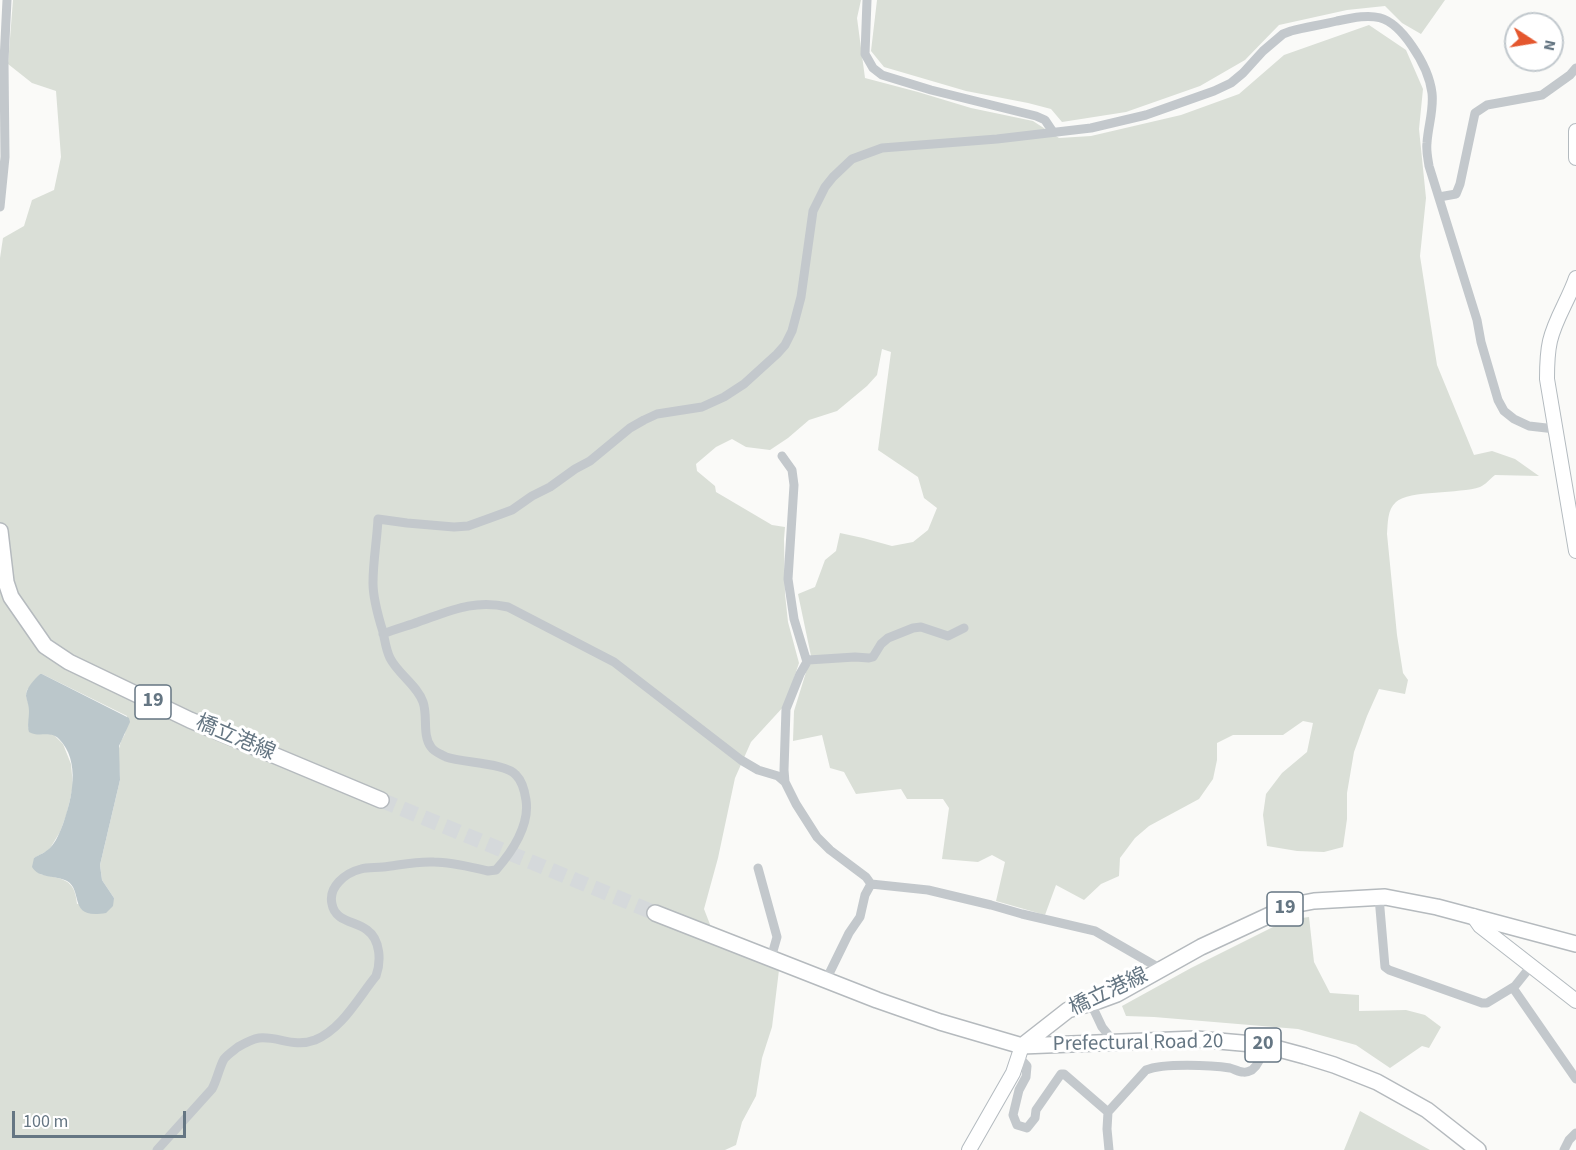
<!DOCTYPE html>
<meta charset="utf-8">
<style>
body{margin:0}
#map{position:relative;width:1576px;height:1150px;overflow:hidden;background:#fafaf8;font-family:"Source Sans 3",sans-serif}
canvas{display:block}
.north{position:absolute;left:1504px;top:12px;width:60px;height:60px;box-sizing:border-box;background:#fff;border:2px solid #c1c8cd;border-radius:50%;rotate:102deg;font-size:16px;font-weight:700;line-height:24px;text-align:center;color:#657683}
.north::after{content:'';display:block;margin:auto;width:21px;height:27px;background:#e4572e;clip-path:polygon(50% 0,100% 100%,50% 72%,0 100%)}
.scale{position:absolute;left:12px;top:1111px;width:174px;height:27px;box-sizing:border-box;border:3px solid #657683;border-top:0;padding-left:8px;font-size:18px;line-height:21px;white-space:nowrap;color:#657683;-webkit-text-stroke:4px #fff;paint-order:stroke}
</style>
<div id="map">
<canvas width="1576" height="1150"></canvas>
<div class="north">N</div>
<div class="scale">100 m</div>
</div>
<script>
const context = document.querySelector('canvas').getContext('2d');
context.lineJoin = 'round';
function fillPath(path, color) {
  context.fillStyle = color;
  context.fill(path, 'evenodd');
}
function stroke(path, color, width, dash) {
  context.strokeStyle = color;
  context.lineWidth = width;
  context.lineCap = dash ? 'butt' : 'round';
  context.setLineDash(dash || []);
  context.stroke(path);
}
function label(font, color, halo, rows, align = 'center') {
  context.font = font + ' "Source Sans 3","Noto Sans JP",sans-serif';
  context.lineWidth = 6;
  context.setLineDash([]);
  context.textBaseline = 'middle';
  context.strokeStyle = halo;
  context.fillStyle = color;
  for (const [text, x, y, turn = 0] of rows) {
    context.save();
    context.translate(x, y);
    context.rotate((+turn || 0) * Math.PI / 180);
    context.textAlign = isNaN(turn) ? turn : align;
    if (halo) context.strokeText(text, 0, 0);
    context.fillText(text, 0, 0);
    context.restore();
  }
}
fillPath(new Path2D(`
 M13,0H861L857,18L865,78L918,92L971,108L1033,121L1059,138L1091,136L1181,115L1239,94L1284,55L1369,25L1406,50L1423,89L1419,129L1426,198L1420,256L1437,365L1474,455L1492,451L1515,459L1539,476L1495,475C1490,479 1485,485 1480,487C1460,494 1409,490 1396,502C1387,510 1388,523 1387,534L1397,635L1403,673L1408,680L1405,694L1379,689L1367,716L1354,752L1347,793V819L1343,847L1324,852L1297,851L1267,846L1263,815L1266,794L1282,773L1307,752L1313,723L1303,721L1283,735H1233L1217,743V760L1213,779L1199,799L1149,826L1135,838L1120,858L1119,876L1101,884L1084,900L1056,885L1045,915L996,901L1005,862L992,855L978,862L942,859L949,808L943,799H907L901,789L856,794L844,772L830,768L822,735L793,741L794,711L811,656L798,594L815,587L825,560L836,551L840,533L863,538L892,546L913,542L928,530L937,508L924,498L918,477L878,450L891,352L882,349L877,375L867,386L837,411L809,420L788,438L770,450L746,447L732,439L716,447L696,464L697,471L715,486L716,492L772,525L785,527L784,539L785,594L788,622L799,663L785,705L751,742L735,778L718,858L704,909L718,945L779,970L772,1027L762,1058L756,1096L742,1122L736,1145L725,1150H0V258L3,238L24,226L32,200L54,190L61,157L56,91L32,83L8,64ZM40,674H42L127,716L125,734L121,741L118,752L120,780L100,865L102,880L114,898L77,904C75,878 62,879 40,874L34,858L49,850L60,832L67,813L73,786L71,764L63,744L54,735L28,728L30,710L26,695L27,690Z
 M877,0H1445L1421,34L1402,23L1385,6L1347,10L1279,25L1245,60L1200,86L1126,112L1062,122L1051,109L1028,103L966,91L884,67L871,51Z
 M1309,917L1314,962L1330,993L1359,995V1011L1406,1010L1425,1015L1441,1027L1429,1048L1422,1046L1390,1068L1356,1045L1298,1029L1154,1017L1126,1016L1122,1006L1191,968L1287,920Z
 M1360,1111L1430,1150H1344Z`), '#dadfd7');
fillPath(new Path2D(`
 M40,674H42L129,718L130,722L119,746L120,780L100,865L102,880L114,898L113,906L106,913C67,920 84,891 67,881C56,875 39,879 32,867L34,858C39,855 46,852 50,848C56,842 60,832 63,824C72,799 81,761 59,739C50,730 39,738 29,732C27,725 29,719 29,711C29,706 27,701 26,696C26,688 34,680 40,674Z`), '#bbc7cb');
stroke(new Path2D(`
 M381,800L655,913`), '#d5d9db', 15, [15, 8]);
const secondary = new Path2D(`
 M1576,131V158
 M1576,278C1569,299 1555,319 1550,341C1547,354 1547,366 1547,379L1576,551
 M1473,916L1480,926L1576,1001
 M969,1150L1013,1073L1022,1046`);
const primary = new Path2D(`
 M0,531L6,582L11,597L45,646L69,662L190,720L381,800
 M655,913L877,1000L940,1022L1022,1046L1196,1039L1264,1045L1305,1056L1334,1065L1377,1082L1427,1110L1478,1150
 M1022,1046L1068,1010L1098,1001L1117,994L1201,947L1272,914L1293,905L1314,901L1385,897L1437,907L1576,944`);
stroke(secondary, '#b3babf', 16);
stroke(primary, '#b5babe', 18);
stroke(new Path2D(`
 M867,0L865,54L873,68L882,75L931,90L1036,116L1045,120L1053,132
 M1439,197L1456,194L1460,184L1475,113L1487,105L1542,95L1570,75L1576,68
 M0,207L5,157L4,61L7,0
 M782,456L792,470L794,485L788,579L794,619L807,662
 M383,634C395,629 407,626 418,622C450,611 474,599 508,607L614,662L741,760L758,770L778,776L785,782
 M758,868L777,937L771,958
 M871,884L866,877L830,850L817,837L796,804L785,782L784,770L786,709L800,674L808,660L855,657L869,658L873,657L881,644L888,638L913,628L921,627L948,636L964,628
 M871,884L928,890L991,905L1022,914L1095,931L1161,969
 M1379,897L1385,967L1389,970L1482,1003H1487L1515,986L1531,966
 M826,980L849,933L860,917L865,895L871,884
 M1513,988L1576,1079
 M1098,1001L1094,1010L1102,1027L1114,1042
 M1019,1057L1027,1066L1026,1077L1019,1090L1013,1115L1017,1125L1027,1128L1035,1118L1036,1110L1061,1074H1064L1108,1112
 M157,1150L212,1089C217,1080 219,1068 224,1059C228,1054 233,1051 238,1047C245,1043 252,1039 259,1038C279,1036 293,1048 315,1040C342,1029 358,998 376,976C381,962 381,940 367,930C356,921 335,922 332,904C328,887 345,873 361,869C368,867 376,868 383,867C400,865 417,861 434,862C452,862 470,867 488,871L496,870C512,852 530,825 526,800C525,793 522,781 516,775C506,763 463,763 446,757C441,754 434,752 431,747C422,735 428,716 423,702C417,685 398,674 390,658C386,650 385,641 383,632C378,616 373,599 373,583C373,561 377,540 378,519L407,523L454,527L468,526L493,517L512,510L532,496L550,487L575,469L590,461L630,428L644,420L657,414L702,407L724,397L744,384L777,354L785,345L792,331L801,297L813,211L825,187L833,177L852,159L882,148L997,139L1091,128L1146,115L1214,91L1231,83L1243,73L1263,51L1283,34L1291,31C1306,27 1321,25 1337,21C1374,13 1389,12 1412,46C1421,59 1430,77 1432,93C1434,110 1428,126 1427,143C1426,151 1428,159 1429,166L1477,320L1481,342L1498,400L1504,411L1514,419L1529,426L1555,429
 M1109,1150L1107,1129L1108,1112L1146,1070C1163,1063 1211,1065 1230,1068C1234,1069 1239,1072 1243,1072C1246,1073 1250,1071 1252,1070C1260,1064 1261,1054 1264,1045
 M1564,1150L1569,1140L1576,1133`), '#c3c8cc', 9);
stroke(secondary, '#fff', 14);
stroke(primary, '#fff', 15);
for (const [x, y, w] of [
 [153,702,36],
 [1285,909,36],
 [1263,1045,36]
]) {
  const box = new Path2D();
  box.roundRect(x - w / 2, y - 17, w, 34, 4.5);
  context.fillStyle = '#fff';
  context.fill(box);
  stroke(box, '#657683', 1.5);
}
label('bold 20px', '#657683', null, [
 ["19",153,702],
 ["19",1285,909],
 ["20",1263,1045]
]);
label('21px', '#657683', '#fff', [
 ["橋立港線",235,739,23],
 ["橋立港線",1109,993,-25],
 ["Prefectural Road 20",1138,1044,-1]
]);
</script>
